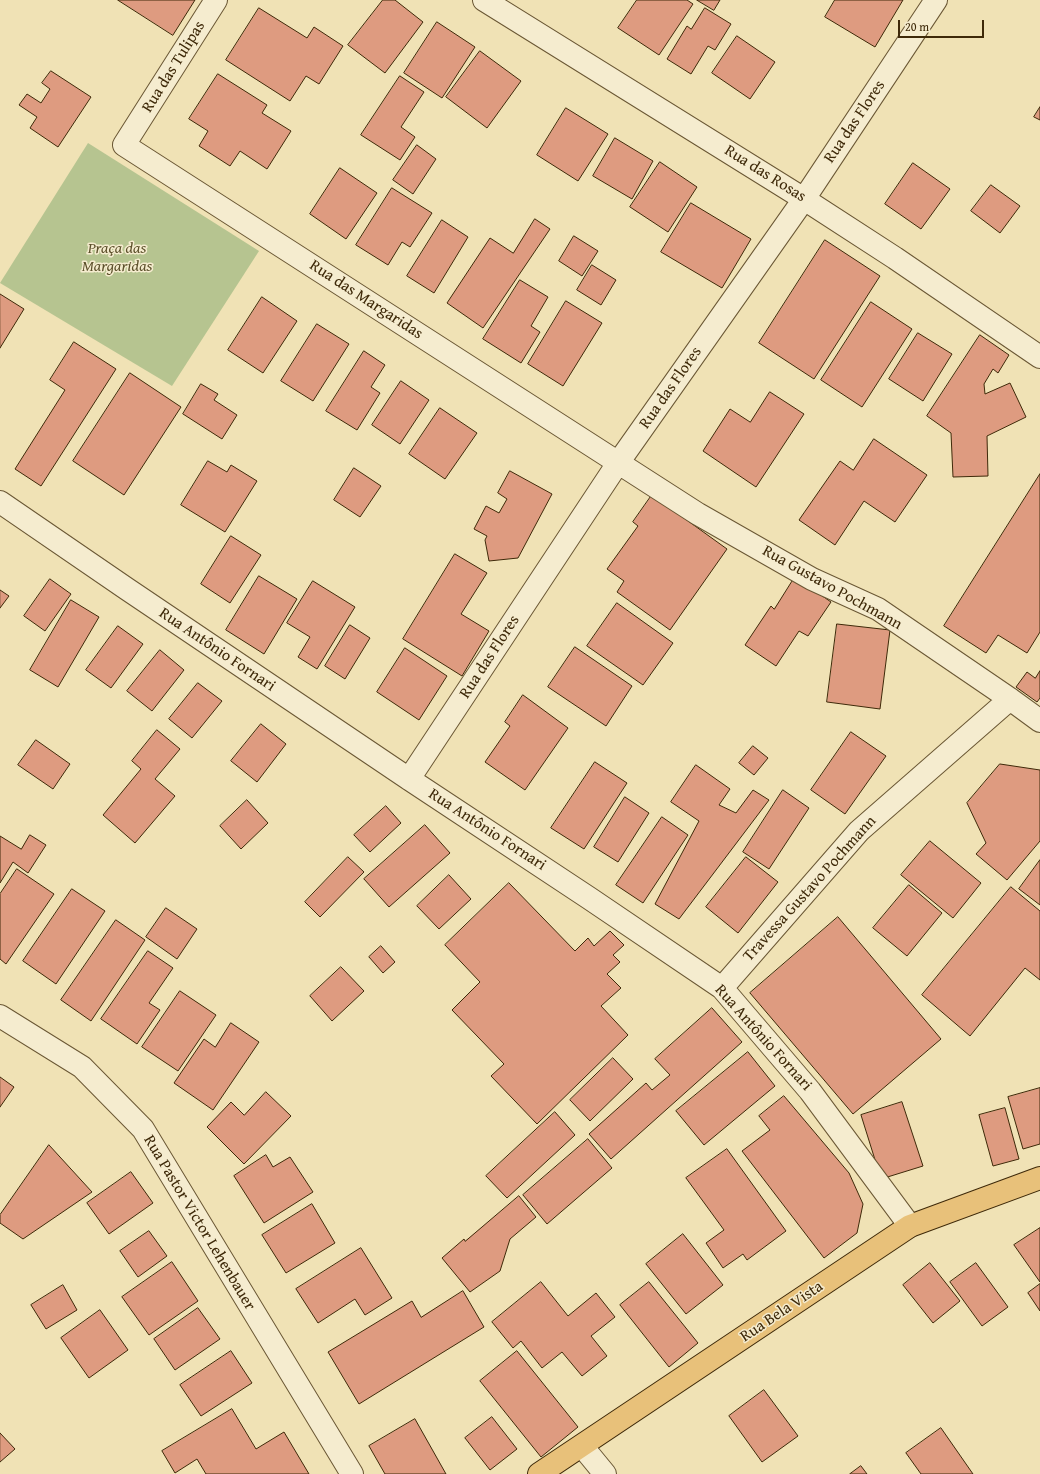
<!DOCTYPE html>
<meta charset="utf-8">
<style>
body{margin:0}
#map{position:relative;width:1040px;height:1474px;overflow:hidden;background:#f0e2b5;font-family:"Gentium Book Plus",serif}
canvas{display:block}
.scale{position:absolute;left:898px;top:20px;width:86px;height:18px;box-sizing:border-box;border:2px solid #3e2909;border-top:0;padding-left:5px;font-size:12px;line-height:14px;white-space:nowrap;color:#3e2909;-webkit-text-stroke:3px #f5eccf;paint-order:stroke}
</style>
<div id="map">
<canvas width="1040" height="1474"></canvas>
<div class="scale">20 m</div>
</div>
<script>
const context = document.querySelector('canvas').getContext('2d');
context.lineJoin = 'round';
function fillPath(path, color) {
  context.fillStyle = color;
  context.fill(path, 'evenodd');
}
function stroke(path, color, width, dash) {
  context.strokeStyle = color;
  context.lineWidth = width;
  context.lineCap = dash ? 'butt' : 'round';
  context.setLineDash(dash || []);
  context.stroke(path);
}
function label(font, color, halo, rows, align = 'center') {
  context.font = font + ' "Gentium Book Plus",serif';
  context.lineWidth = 3;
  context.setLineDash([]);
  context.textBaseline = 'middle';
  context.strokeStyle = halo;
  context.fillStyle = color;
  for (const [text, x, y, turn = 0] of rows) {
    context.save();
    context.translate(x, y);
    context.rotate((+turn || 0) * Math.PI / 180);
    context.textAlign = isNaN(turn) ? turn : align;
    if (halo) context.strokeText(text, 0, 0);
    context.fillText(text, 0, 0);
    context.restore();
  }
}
fillPath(new Path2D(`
 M88,143L259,251L172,386L0,283Z`), '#b6c490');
const building = new Path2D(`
 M118,0H195L173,35Z
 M383,0H395L423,22L385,73L348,45Z
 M637,0H687L693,4L659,55L618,28Z
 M697,0H720L714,10Z
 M835,0H903L875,47L825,17Z
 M259,8L307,38L314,27L343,46L319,84L306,76L290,101L226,60Z
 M705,8L731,24L715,50L708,46L691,74L667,59L687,26L691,29Z
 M437,22L475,47L442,98L404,73Z
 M737,36L775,62L750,99L712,73Z
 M480,51L521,81L487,128L446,97Z
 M51,71L91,97L58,147L30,128L37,117L19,105L27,94L41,103L50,89L42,83Z
 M218,74L267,105L262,113L291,131L267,169L240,151L230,166L199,146L208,131L189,119Z
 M400,76L424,92L401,127L415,137L400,160L361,135Z
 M1040,107V120L1034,117Z
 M566,108L608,134L578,181L537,155Z
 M615,138L653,161L632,199L593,176Z
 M417,145L436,159L413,194L393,180Z
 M660,162L697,187L668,232L630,207Z
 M913,163L950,189L921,229L885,204Z
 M340,168L377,193L346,239L310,214Z
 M991,185L1020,206L1000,233L971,211Z
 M392,188L432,213L410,247L402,242L388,265L356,245Z
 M691,203L751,239L722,288L661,252Z
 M535,219L550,229L483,328L447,303L490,238L513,253Z
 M442,220L468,237L434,293L407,276Z
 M574,236L598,251L582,276L559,261Z
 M825,240L880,276L814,379L759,343Z
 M592,265L616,280L601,305L577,290Z
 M520,280L548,297L531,326L540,332L521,363L483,339Z
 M0,294L24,309L0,348Z
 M262,297L297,321L263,373L228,350Z
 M566,301L602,323L563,386L528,364Z
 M871,302L912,329L862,407L821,380Z
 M317,324L349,344L313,401L281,381Z
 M918,333L952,354L923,401L889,379Z
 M980,335L1009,355L998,373L993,369L984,384L985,394L1010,383L1026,417L987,436L988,476L953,477L951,433L927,416Z
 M74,342L116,369L41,486L15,469L65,390L50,380Z
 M364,351L385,365L371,387L380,393L357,430L326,411Z
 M130,373L181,407L124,495L73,461Z
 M401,381L429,400L400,444L372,425Z
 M201,384L218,394L214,400L237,415L222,439L183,414Z
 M770,392L804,414L756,487L703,451L730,409L750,422Z
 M440,408L477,433L445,479L409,454Z
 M874,439L927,475L895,522L864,501L835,545L799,520L840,461L853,470Z
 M208,461L227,472L231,465L257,481L225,532L181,505Z
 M354,468L381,486L360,517L334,500Z
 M510,471L552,494L518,558L489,561L485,540L487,536L474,529L486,506L499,513L507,499L498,493Z
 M1040,474V632L1027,653L998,635L986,653L944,626Z
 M652,495L727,549L670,630L617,592L624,581L607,569L638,526L633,522Z
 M231,536L261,555L230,603L201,584Z
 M455,554L487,573L461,614L489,631L462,676L403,639Z
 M259,576L297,599L264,654L226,630Z
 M795,577L831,602L808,636L799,631L776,666L745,645L771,606L774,609Z
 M50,579L71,594L45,631L24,616Z
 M313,581L355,607L317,669L298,657L310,637L287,623Z
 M0,590L9,596L0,608Z
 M71,600L99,617L58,687L30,670Z
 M617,603L673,643L643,685L587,646Z
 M837,624L890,630L880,709L827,702Z
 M350,625L370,638L345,679L325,666Z
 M118,626L143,644L111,688L86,670Z
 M575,647L632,686L606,726L548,687Z
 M405,648L447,676L419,720L377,692Z
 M160,650L184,670L152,711L127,691Z
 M1040,671V698L1037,702L1016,687L1027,672L1035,678Z
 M198,683L222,701L192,738L169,719Z
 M523,695L568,728L525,790L485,762L510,726L505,722Z
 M261,724L286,744L257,782L231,761Z
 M157,730L180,749L155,779L175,796L135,843L103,815L141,769L132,761Z
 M851,732L886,756L845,814L811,790Z
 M36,740L70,764L53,789L18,765Z
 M753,746L768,758L754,775L739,763Z
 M595,762L627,783L584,849L551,828Z
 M1000,764L1040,770V841L1007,880L976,854L986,843L967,803Z
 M696,765L730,789L719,805L736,813L753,790L769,800L679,919L655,904L699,821L671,802Z
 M783,790L809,808L769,869L743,852Z
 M625,797L649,813L618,862L594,847Z
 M247,800L268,823L241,849L220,826Z
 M386,806L401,823L370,852L354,835Z
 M662,817L688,835L643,903L616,885Z
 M425,825L450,853L389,907L364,879Z
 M30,835L46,845L28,873L13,862L0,883V836L21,849Z
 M930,841L981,883L953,918L901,875Z
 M348,857L364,872L320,917L305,902Z
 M746,857L778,882L738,933L706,907Z
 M1040,860V905L1019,889Z
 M17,869L54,894L6,964L0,959V894Z
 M449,875L471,899L439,929L417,906Z
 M509,883L575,951L588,938L594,946L610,931L624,945L613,955L620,962L607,974L621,988L601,1006L628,1035L537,1124L491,1076L504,1064L452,1010L480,982L445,945Z
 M909,885L942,913L907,956L873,928Z
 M1011,887L1040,911V980L1025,968L970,1036L922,995Z
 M72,889L105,911L56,984L23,961Z
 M166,908L197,929L177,959L146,937Z
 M838,917L941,1039L853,1114L750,993Z
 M116,920L145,940L91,1021L61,1000Z
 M381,946L395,962L383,973L369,957Z
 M148,951L173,968L149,1003L160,1010L137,1044L101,1019Z
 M341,967L364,991L332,1021L310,996Z
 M180,991L216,1015L178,1071L142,1047Z
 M712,1008L742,1042L611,1159L589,1134L646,1083L652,1090L670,1075L655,1059Z
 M231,1023L259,1042L213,1110L174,1083L204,1039L215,1047Z
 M748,1052L775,1086L704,1145L676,1111Z
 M613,1058L633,1079L590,1121L570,1100Z
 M0,1077L14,1087L0,1107Z
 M1040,1088V1144L1023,1149L1008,1097Z
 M266,1092L291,1116L244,1164L207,1127L231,1102L244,1115Z
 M784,1096L849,1173L863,1204L857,1233L824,1258L742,1151L770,1130L759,1116Z
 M902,1102L923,1166L881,1179L861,1115Z
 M1005,1108L1019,1159L993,1166L979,1115Z
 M555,1112L575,1135L507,1198L486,1176Z
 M588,1139L612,1168L547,1224L523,1195Z
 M49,1145L92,1192L23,1239L0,1223V1215Z
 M727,1149L786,1231L747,1260L743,1254L723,1268L706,1243L724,1230L686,1178Z
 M266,1155L273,1167L290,1157L313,1192L264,1223L234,1176Z
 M131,1172L153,1203L109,1234L87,1203Z
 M519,1196L536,1217L510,1239L500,1271L470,1292L442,1258L464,1239L465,1241Z
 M312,1204L335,1243L286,1273L262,1235Z
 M1040,1228V1282L1014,1245Z
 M149,1231L167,1256L138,1277L120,1251Z
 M683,1234L723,1285L686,1314L646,1264Z
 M361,1248L392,1298L365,1315L355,1299L318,1323L296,1289Z
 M172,1262L198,1301L149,1335L122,1297Z
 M930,1263L960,1301L933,1323L903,1285Z
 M976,1263L1008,1307L982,1326L950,1282Z
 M541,1282L568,1316L596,1293L615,1317L591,1336L607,1356L582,1376L562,1352L542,1368L521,1341L513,1348L492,1322Z
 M649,1282L698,1343L669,1367L620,1305Z
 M1040,1284V1311L1028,1293Z
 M63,1285L77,1310L46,1329L31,1305Z
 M463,1291L484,1327L359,1404L328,1352L412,1301L421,1317Z
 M198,1308L220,1339L175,1370L154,1339Z
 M100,1310L128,1350L89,1378L61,1338Z
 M231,1351L252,1383L201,1416L180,1385Z
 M517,1351L578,1427L541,1457L480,1381Z
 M764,1390L798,1436L762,1462L729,1416Z
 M232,1409L256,1449L284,1432L309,1474H206L197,1459L175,1473L162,1451Z
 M492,1417L517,1449L490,1470L465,1438Z
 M415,1419L446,1474H385L369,1446Z
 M941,1428L973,1474H921L906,1453Z
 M0,1433L15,1449L0,1462Z
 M861,1466L867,1474H850Z`);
fillPath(building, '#de9b80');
stroke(building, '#3e2909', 1);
const minor = new Path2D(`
 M216,0L124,145L698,514L812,579L878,609L1010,699L1040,721
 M484,0L804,199L895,258L1040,357
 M0,502L127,589L409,779L589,898L722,988L810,1091L910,1226
 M409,779L618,463L804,199L936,0
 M722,988L859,831L1010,699
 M0,1016L82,1067L143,1129L352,1474
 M582,1446L605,1474`);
const major = new Path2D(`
 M539,1474L910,1226L1040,1178`);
stroke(minor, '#6a5734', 24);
stroke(major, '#3e2909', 24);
stroke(minor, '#f5eccf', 22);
stroke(major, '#e8c17a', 22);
label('16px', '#3e2909', '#f5eccf', [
 ["Rua das Tulipas",174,67,-58],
 ["Rua das Flores",855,122,-56],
 ["Rua das Rosas",765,174,32],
 ["Rua das Margaridas",366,300,33],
 ["Rua das Flores",671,388,-55],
 ["Rua Gustavo Pochmann",832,588,29],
 ["Rua Antônio Fornari",217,650,34],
 ["Rua das Flores",490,657,-57],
 ["Rua Antônio Fornari",487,830,33],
 ["Travessa Gustavo Pochmann",810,889,-48],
 ["Rua Antônio Fornari",763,1038,48],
 ["Rua Pastor Victor Lehenbauer",199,1223,59],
 ["Rua Bela Vista",782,1312,-34]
]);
label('italic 16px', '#5c502b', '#f5eccf', [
 ["Praça das",117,249],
 ["Margaridas",117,267]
]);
</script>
